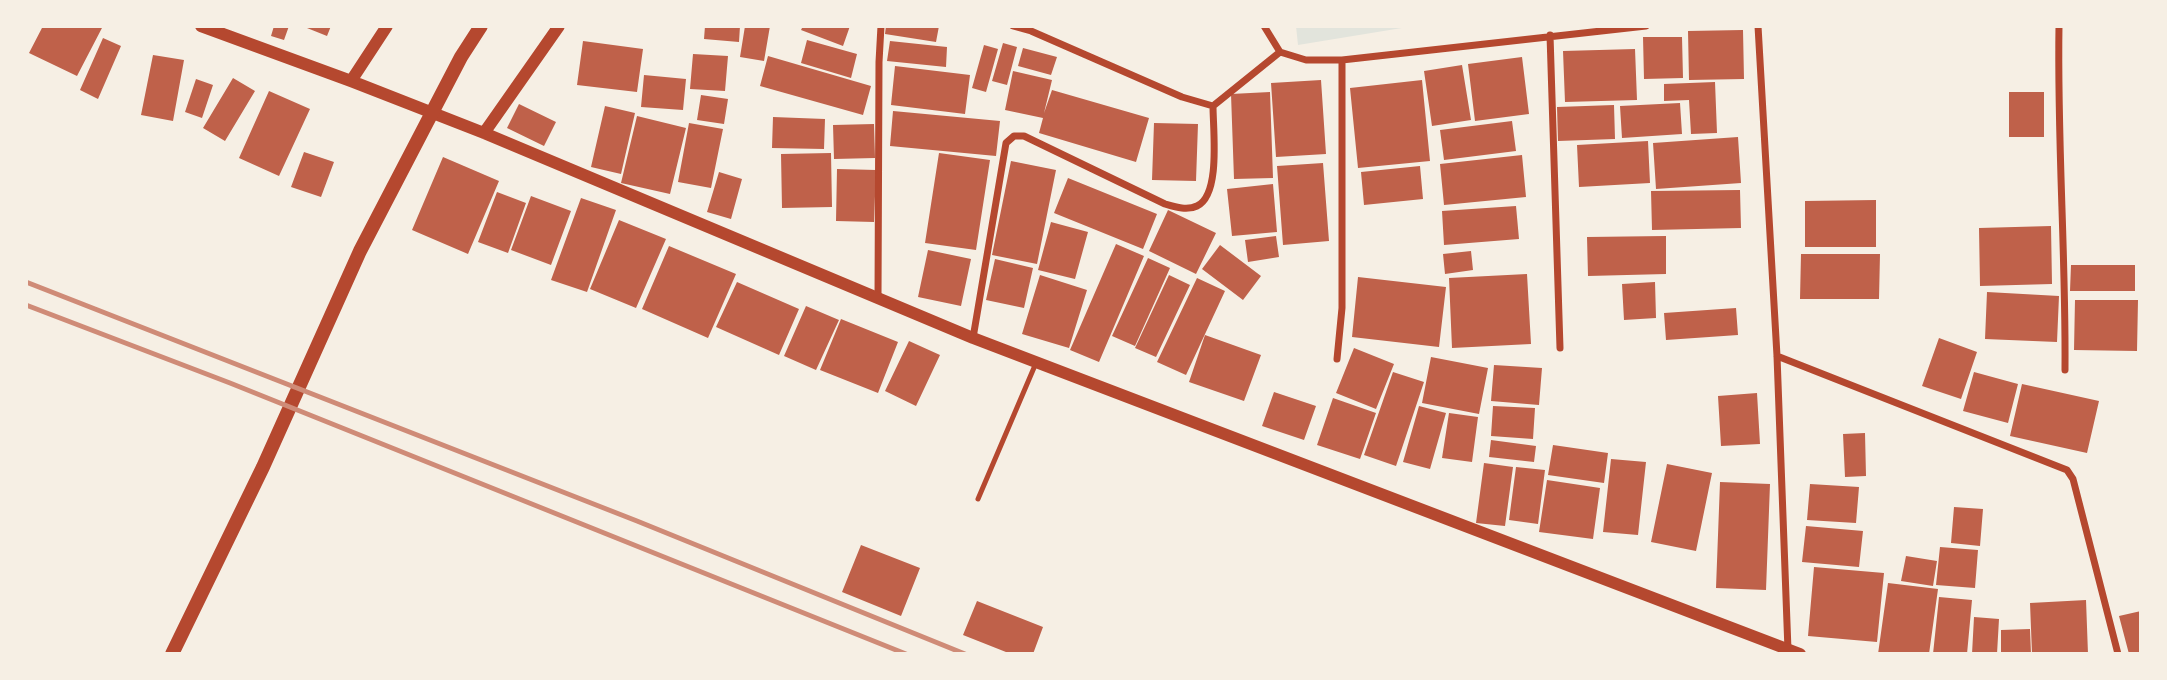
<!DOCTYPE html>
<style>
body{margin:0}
#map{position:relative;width:2167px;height:680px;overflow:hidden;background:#f6efe4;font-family:"Public Sans",sans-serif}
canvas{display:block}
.frame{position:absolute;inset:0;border:28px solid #f6efe4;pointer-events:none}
</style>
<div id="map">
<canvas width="2167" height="680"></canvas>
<div class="frame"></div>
</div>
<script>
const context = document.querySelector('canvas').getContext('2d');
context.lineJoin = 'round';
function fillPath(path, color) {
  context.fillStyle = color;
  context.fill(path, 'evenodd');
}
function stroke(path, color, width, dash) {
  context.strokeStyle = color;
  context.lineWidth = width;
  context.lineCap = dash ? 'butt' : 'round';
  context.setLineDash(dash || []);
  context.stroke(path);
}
fillPath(new Path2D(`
 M1296,26H1414L1298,45Z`), '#e2e4dc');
fillPath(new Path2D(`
 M43,26H103L77,76L29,53Z
 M274,26H289L284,40L271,36Z
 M302,26H331L327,36Z
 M705,26H740L739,42L704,39Z
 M745,26H770L764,61L740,57Z
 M803,26H850L843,46L801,30Z
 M886,26H939L936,42L885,34Z
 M1743,30L1744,79L1689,80L1688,31Z
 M1643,37H1682L1683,78L1644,79Z
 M103,38L121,46L98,99L80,90Z
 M807,40L857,54L851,78L801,63Z
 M583,41L643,49L637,92L577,85Z
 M890,41L947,47L946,67L887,61Z
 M1003,43L1017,47L1007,85L992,81Z
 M984,45L998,49L986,92L972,88Z
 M1023,48L1057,57L1051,75L1018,66Z
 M1635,49L1637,100L1565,102L1563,51Z
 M693,54L728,56L725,91L690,89Z
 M153,55L184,60L173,121L141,115Z
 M768,56L871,86L863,115L760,86Z
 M1522,57L1529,114L1475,121L1468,64Z
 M1462,65L1471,120L1432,126L1424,71Z
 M895,66L970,75L965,114L891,105Z
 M1013,71L1052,80L1044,113L1052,90L1149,118L1136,162L1039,133L1043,118L1005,110Z
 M644,75L686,79L683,110L641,107Z
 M233,78L255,91L225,141L203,128Z
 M196,79L213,85L202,118L185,112Z
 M1321,80L1326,154L1276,157L1271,83Z
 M1422,80L1430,161L1358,168L1350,88Z
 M1715,82L1717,133L1691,134L1689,100L1664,101V84Z
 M269,91L310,109L279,176L239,158Z
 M1270,92L1273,178L1234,179L1231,94Z
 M2009,92H2044V137H2009Z
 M701,95L728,99L724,124L697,120Z
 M1680,103L1682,134L1622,138L1620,106Z
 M519,104L556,122L544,146L507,128Z
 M1614,105L1615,139L1558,141L1557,107Z
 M605,106L635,113L621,174L591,167Z
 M893,111L1000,121L996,156L890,146Z
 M637,116L686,128L670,194L621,183Z
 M773,117L825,119L824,149L772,148Z
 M1512,121L1516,151L1444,160L1440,130Z
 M689,123L723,129L711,188L678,182Z
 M1154,123L1198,124L1196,181L1152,180Z
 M874,124L875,158L834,159L833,125Z
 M1738,137L1741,183L1656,189L1653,143Z
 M1648,141L1650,183L1579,187L1577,145Z
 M304,152L334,162L321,197L291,187Z
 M831,153L832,207L782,208L781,154Z
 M939,153L990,160L976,250L925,243Z
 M1522,155L1526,197L1444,205L1440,164Z
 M443,157L499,181L468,254L412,230Z
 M1011,161L1056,170L1037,264L992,255Z
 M1323,163L1329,241L1283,245L1277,166Z
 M1420,166L1423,199L1364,205L1361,172Z
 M837,169L876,170L874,222L836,221Z
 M719,172L742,179L731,219L707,212Z
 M1068,178L1157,214L1143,249L1054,213Z
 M1273,184L1277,232L1232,236L1227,189Z
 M1740,190L1741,228L1652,230L1651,191Z
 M497,192L526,203L508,253L478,242Z
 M531,196L571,211L551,265L511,250Z
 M581,198L616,210L587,292L551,280Z
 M1876,200V247H1805V201Z
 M1516,206L1519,239L1444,245L1442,211Z
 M1168,210L1216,233L1196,274L1149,251Z
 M619,220L666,239L636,308L590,289Z
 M1051,222L1088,232L1075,279L1038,270Z
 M2051,226L2052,284L1980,286L1979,228Z
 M1276,236L1279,257L1248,262L1245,240Z
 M1666,236V274L1588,276L1587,237Z
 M1116,244L1144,256L1099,362L1070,350Z
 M1220,245L1261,276L1243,300L1202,269Z
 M669,246L736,274L708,338L642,309Z
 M928,250L971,259L961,306L918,297Z
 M1471,251L1473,270L1445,274L1443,254Z
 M1801,254H1880L1879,299H1800Z
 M1148,258L1170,268L1135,346L1112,336Z
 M995,259L1033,268L1024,308L986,300Z
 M2071,265H2135V291H2070Z
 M1527,274L1531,344L1452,348L1449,278Z
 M1040,275L1087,290L1069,348L1022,334Z
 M1169,275L1190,285L1156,357L1135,348Z
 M1358,277L1446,287L1439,347L1352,337Z
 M1197,278L1225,291L1186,375L1157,362Z
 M737,282L799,309L779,355L716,327Z
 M1655,282L1656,318L1624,320L1622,284Z
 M1987,292L2059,296L2057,342L1985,339Z
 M2075,300H2138L2137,351L2074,350Z
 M806,306L839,320L816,370L784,356Z
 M1736,308L1738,335L1666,340L1664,313Z
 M841,319L898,342L878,393L820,370Z
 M1205,335L1261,355L1244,401L1189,382Z
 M1939,338L1977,352L1961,399L1922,386Z
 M909,341L940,355L916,406L885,391Z
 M1354,348L1394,364L1376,409L1336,393Z
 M1431,357L1488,368L1479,414L1422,403Z
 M1494,365L1542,368L1539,405L1491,401Z
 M1393,372L1424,382L1396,466L1364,455Z
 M1974,372L2018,384L2008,423L1963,411Z
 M2022,384L2099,401L2087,453L2010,436Z
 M1274,392L1316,406L1304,440L1262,426Z
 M1757,393L1760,444L1721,446L1718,396Z
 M1333,398L1376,413L1360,459L1317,445Z
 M1419,406L1446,413L1430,469L1403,462Z
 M1493,406L1535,408L1533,439L1491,436Z
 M1449,413L1478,417L1472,462L1442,458Z
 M1865,433L1866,476L1845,477L1843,434Z
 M1491,440L1536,446L1534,462L1489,457Z
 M1553,445L1608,453L1604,483L1548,475Z
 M1611,459L1646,462L1638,535L1603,532Z
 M1484,463L1513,467L1505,526L1476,523Z
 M1667,464L1712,473L1696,551L1651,542Z
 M1516,467L1545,470L1538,524L1509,520Z
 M1547,480L1600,488L1593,539L1539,532Z
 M1720,482L1770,484L1766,590L1716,588Z
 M1810,484L1859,487L1856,523L1807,520Z
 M1954,507L1983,509L1980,546L1951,543Z
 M1806,526L1863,531L1859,567L1802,562Z
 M861,545L920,568L901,616L842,592Z
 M1940,547L1978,550L1975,588L1936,585Z
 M1906,556L1937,561L1933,586L1901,581Z
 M1814,567L1884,573L1877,642L1808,636Z
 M1888,583L1938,589L1929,654H1878Z
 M1939,597L1972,600L1967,654H1933Z
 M2086,600L2088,654H2032L2030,603Z
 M977,601L1043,627L1033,654H1011L963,635Z
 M2141,611V654H2129L2119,616Z
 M1974,617L1999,619L1997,654H1972Z
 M2030,629L2031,654H2001V630Z`), '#bf614a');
stroke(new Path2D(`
 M978,499L1036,363`), '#b5482f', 5);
stroke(new Path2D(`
 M1013,26L1031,31L1182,97L1213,106
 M1264,26L1280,52L1306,60H1342L1646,26
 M1758,26L1777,356L1788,650
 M2059,26C2057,141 2066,255 2065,370
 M1550,35L1560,348
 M878,297L879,62L881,26
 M973,338L1006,143L1014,136H1024L1165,204C1175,207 1187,211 1197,206C1221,195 1213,130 1213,106L1280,52
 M1777,356L2067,470L2073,479L2118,654
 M1337,359L1342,308V60`), '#b5482f', 7);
stroke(new Path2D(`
 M201,26L351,81L484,133L973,338L1800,654
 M351,81L387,26
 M484,133L559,26`), '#b5482f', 12);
stroke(new Path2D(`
 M172,654L263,467L360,251L461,57L481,26`), '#b5482f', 14);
stroke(new Path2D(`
 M26,282L637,521L965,654
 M26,305L230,383L906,654`), '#cf8b77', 5);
</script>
